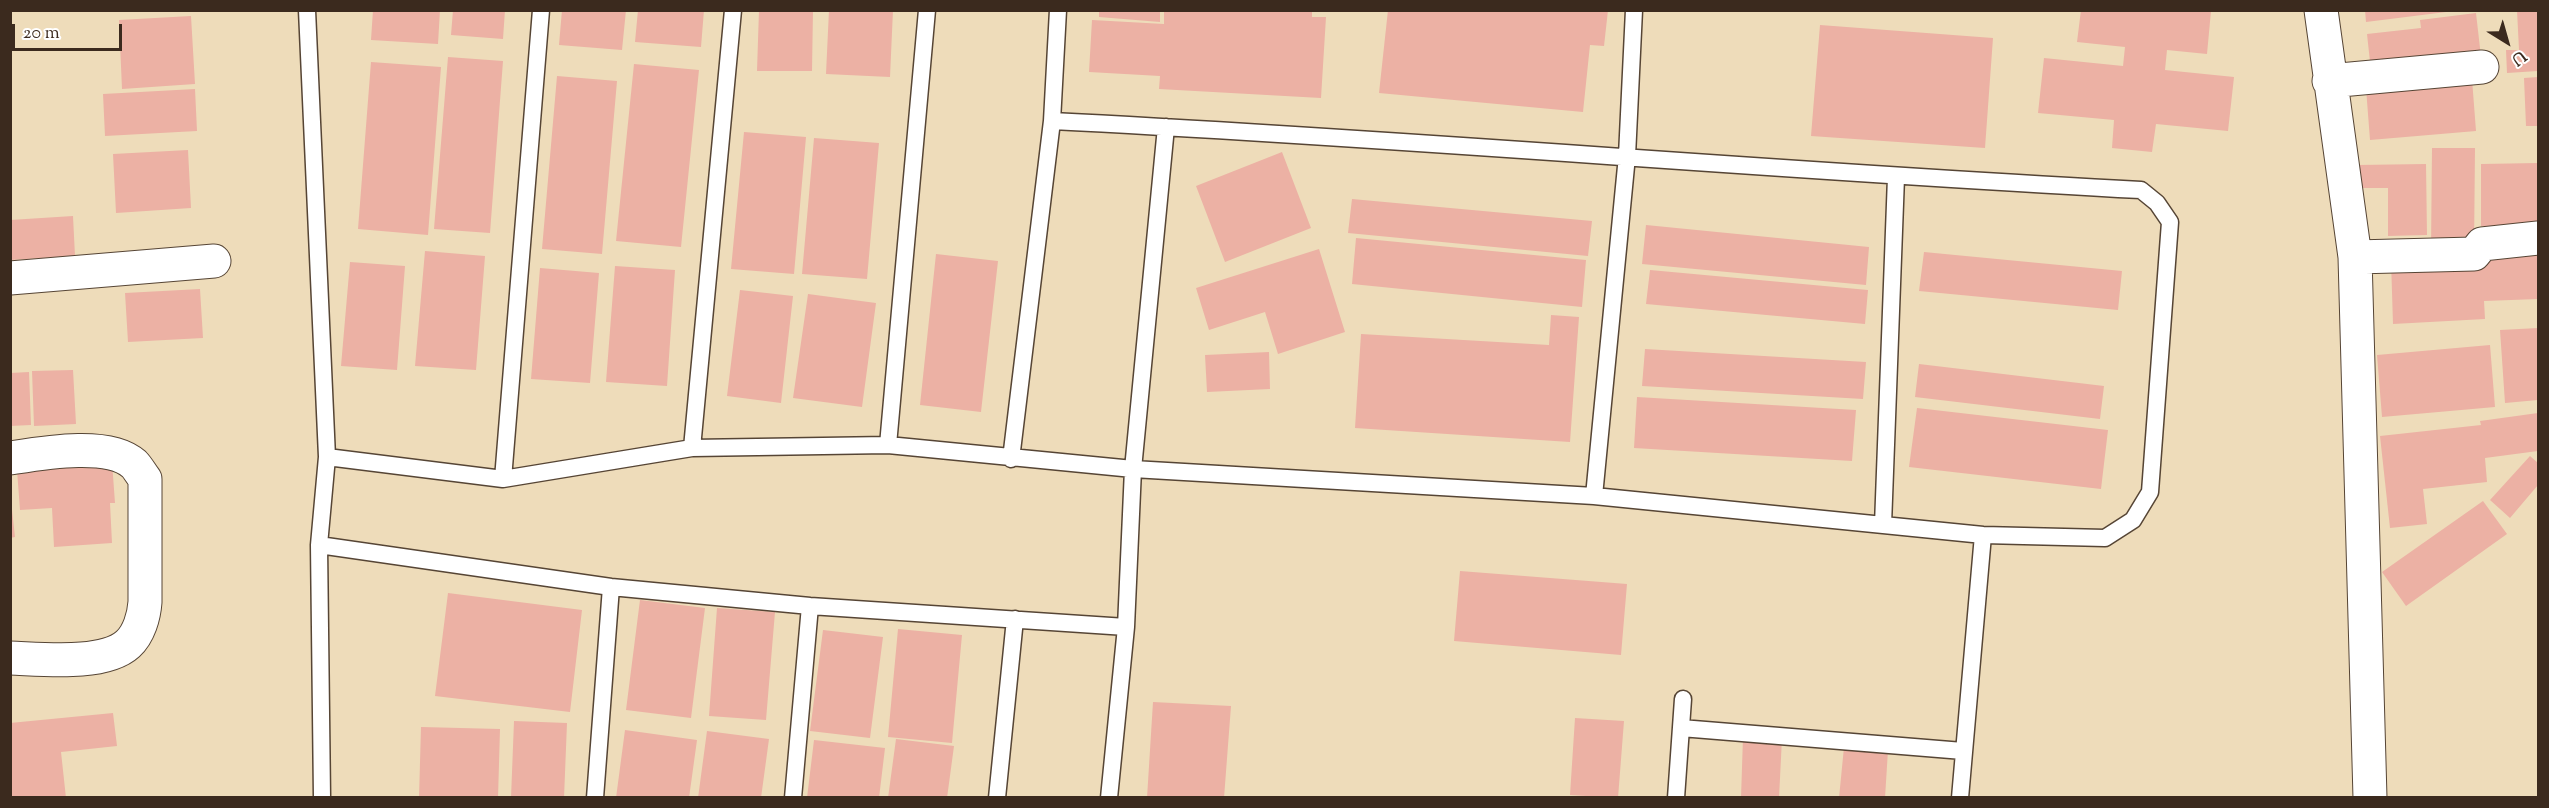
<!DOCTYPE html>
<style>
body{margin:0}
#map{position:relative;width:2549px;height:808px;overflow:hidden;background:#eedcba;font-family:"Sorts Mill Goudy",serif}
canvas{display:block}
.frame{position:absolute;inset:0;border:12px solid #3b2a1e;pointer-events:none}
.north{position:absolute;left:2477px;top:12px;width:60px;height:60px;-webkit-text-stroke:4px #fff;paint-order:stroke;rotate:143deg;font-size:16px;font-weight:700;line-height:24px;text-align:center;color:#3b2a1e}
.north::after{content:'';display:block;margin:auto;width:21px;height:27px;background:#3b2a1e;clip-path:polygon(50% 0,100% 100%,50% 72%,0 100%)}
.scale{position:absolute;left:12px;top:24px;width:110px;height:27px;box-sizing:border-box;border:3px solid #3b2a1e;border-top:0;padding-left:8px;font-size:18px;line-height:21px;white-space:nowrap;color:#3b2a1e;-webkit-text-stroke:4px #fff;paint-order:stroke}
</style>
<div id="map">
<canvas width="2549" height="808"></canvas>
<div class="frame"></div>
<div class="north">U</div>
<div class="scale">20 m</div>
</div>
<script>
const context = document.querySelector('canvas').getContext('2d');
context.lineJoin = 'round';
function fillPath(path, color) {
  context.fillStyle = color;
  context.fill(path, 'evenodd');
}
function stroke(path, color, width, dash) {
  context.strokeStyle = color;
  context.lineWidth = width;
  context.lineCap = dash ? 'butt' : 'round';
  context.setLineDash(dash || []);
  context.stroke(path);
}
fillPath(new Path2D(`
 M373,10H440L438,44L371,40Z
 M453,10H505L503,39L451,35Z
 M562,10H626L622,50L559,45Z
 M638,10H704L701,47L635,42Z
 M759,10H813L812,71H757Z
 M829,10H893L890,77L826,74Z
 M1099,10H1160V22L1099,17Z
 M1164,10H1312V17H1326L1321,98L1159,89L1160,76L1089,72L1092,20L1164,24Z
 M1388,10H1608L1604,46L1590,45L1583,112L1379,93Z
 M2081,10L2211,11L2207,54L2167,50L2165,70L2234,77L2228,131L2156,124L2152,152L2112,148L2114,120L2038,113L2044,58L2123,66L2125,47L2077,42Z
 M2365,10H2446V12L2366,22Z
 M2517,10H2538V71L2507,73L2506,50H2519Z
 M2476,13L2481,57L2371,71L2367,34L2421,28L2420,20Z
 M191,16L195,84L122,89L119,20Z
 M1820,25L1993,38L1985,148L1811,136Z
 M448,57L503,61L490,233L434,229Z
 M371,62L441,67L428,235L358,229Z
 M634,64L699,70L681,247L616,241Z
 M557,76L617,81L602,254L542,249Z
 M2538,77V126H2526L2524,78Z
 M2472,79L2476,131L2370,140L2366,88Z
 M195,89L197,131L105,136L103,94Z
 M744,132L806,137L794,274L731,269Z
 M814,138L879,143L867,279L802,274Z
 M2432,148H2475L2474,250H2431Z
 M188,150L191,208L116,213L113,154Z
 M1282,152L1311,228L1225,262L1196,186Z
 M2538,163V229L2517,226H2481V164Z
 M2426,164L2427,235L2388,236V188H2357V165Z
 M1352,199L1592,221L1588,256L1348,233Z
 M73,216L75,256L10,260V220Z
 M1646,225L1869,247L1866,285L1642,264Z
 M1356,238L1586,260L1582,307L1352,284Z
 M2538,245V299L2484,301L2485,319L2393,324L2391,260Z
 M1319,249L1345,332L1278,354L1265,312L1209,330L1196,288Z
 M425,251L485,256L476,370L415,366Z
 M1924,252L2122,271L2118,310L1919,291Z
 M936,254L998,261L981,412L920,405Z
 M350,262L405,266L397,370L341,366Z
 M615,266L675,270L667,386L606,382Z
 M540,268L599,273L590,383L531,379Z
 M1650,270L1868,290L1865,324L1646,304Z
 M200,289L203,338L128,342L125,293Z
 M740,290L793,296L781,403L727,396Z
 M808,294L876,303L862,407L793,398Z
 M1551,315L1579,317L1570,442L1355,428L1361,334L1549,345Z
 M2538,328V400L2505,403L2500,330Z
 M2490,345L2495,407L2382,417L2377,355Z
 M1645,349L1866,362L1863,399L1642,386Z
 M1269,352L1270,389L1207,392L1205,355Z
 M1919,364L2104,386L2100,419L1915,397Z
 M73,370L76,424L34,426L32,371Z
 M29,372L31,425L10,426V373Z
 M1637,397L1856,410L1852,461L1634,448Z
 M1917,408L2108,430L2101,489L1909,467Z
 M2538,413V451L2485,458L2487,482L2423,489L2427,524L2390,528L2380,436L2481,425L2480,421Z
 M2530,456L2538,463V485L2510,518L2490,500Z
 M112,462L115,503H110L112,543L54,547L52,508L20,510L17,470Z
 M10,491L15,537L10,538Z
 M2483,501L2507,534L2406,606L2382,572Z
 M1460,571L1627,584L1621,655L1454,641Z
 M448,593L582,610L570,712L435,696Z
 M640,600L705,608L691,718L626,710Z
 M717,608L775,612L766,720L709,716Z
 M898,629L962,635L952,743L888,737Z
 M823,630L883,637L870,738L810,731Z
 M1153,702L1231,706L1224,798H1147Z
 M113,713L117,746L61,752L66,798H10V723Z
 M1575,718L1624,721L1618,798L1570,795Z
 M514,721L567,723L564,798H511Z
 M421,727L500,729L498,798H419Z
 M625,730L697,740L689,798H616Z
 M707,731L769,739L761,798H698Z
 M1743,737L1782,738L1779,798H1741Z
 M896,739L954,746L947,798H888Z
 M814,740L885,748L879,798H807Z
 M1844,747L1888,750L1885,798H1839Z`), '#ecb1a4');
const lane = new Path2D(`
 M307,10L327,457L319,545L322,798
 M888,445L927,10
 M692,448L733,10
 M327,457L503,479L692,448L888,445L1133,469L1594,496L1983,535L2105,538L2133,520L2150,492L2170,222L2157,203L2141,190C1777,171 1415,139 1052,121
 M1011,459L1052,121L1058,10
 M503,479L541,10
 M1594,496L1627,156L1634,10
 M1883,525L1896,177
 M319,545L611,587L810,606L1126,627
 M1681,728L1963,751
 M595,798L611,587
 M793,798L810,606
 M997,798L1015,619
 M1109,798L1126,627L1133,469L1166,127
 M1676,798L1683,699
 M1960,798L1983,535`);
const street = new Path2D(`
 M2321,10L2355,257L2370,798
 M2329,81L2482,67
 M2355,257L2474,254L2482,244L2538,238
 M10,278L214,261
 M10,458C42,453 109,441 134,464C138,468 141,474 145,479V602C144,616 139,634 128,644C104,666 42,659 10,658`);
stroke(lane, '#564535', 19);
stroke(street, '#564535', 35);
stroke(lane, '#fff', 16);
stroke(street, '#fff', 33);
</script>
